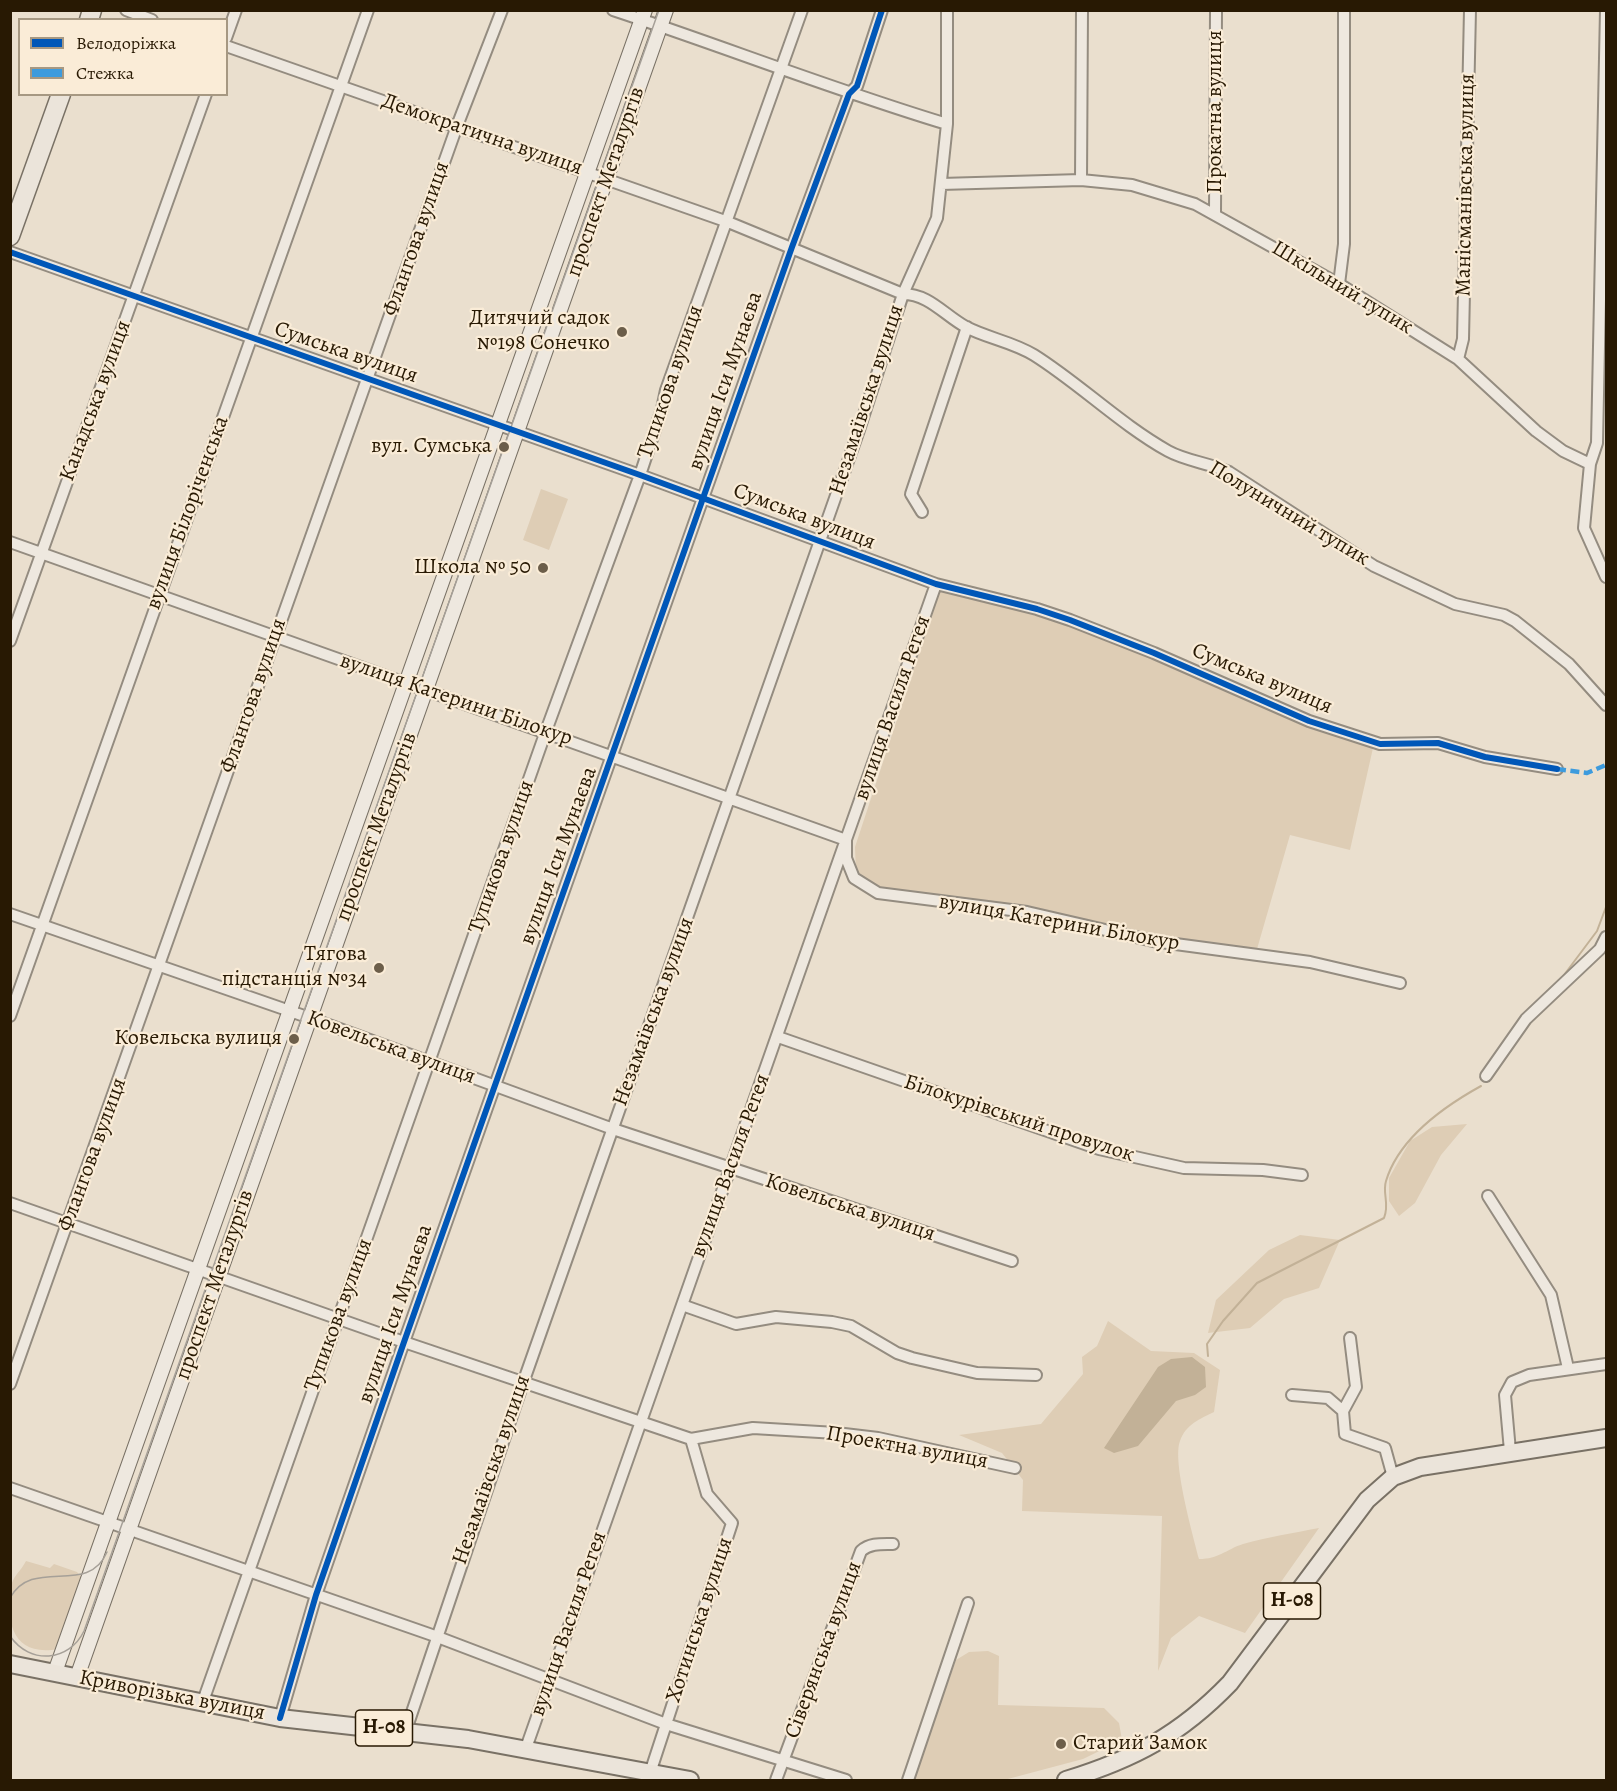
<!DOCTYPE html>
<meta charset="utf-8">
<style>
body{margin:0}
#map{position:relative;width:1617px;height:1791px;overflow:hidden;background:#eadfce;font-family:Alegreya,serif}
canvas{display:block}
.frame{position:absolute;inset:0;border:12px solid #281903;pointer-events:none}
.legend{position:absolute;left:18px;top:18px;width:210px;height:78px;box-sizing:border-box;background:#faecd7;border:2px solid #a69882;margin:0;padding:8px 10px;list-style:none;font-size:18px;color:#281903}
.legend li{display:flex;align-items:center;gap:12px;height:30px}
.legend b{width:30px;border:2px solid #a69882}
</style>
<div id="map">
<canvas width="1617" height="1791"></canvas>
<div class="frame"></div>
<ul class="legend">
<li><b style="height:8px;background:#0057b8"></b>Велодоріжка</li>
<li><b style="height:8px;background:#3d9bdd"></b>Стежка</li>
</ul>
</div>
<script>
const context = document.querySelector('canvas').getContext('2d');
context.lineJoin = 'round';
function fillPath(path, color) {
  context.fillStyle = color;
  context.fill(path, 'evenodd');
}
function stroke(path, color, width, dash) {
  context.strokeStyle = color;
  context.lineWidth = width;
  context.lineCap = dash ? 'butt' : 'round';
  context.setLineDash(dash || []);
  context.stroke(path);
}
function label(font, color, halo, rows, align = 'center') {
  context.font = font + ' Alegreya,serif';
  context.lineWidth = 4.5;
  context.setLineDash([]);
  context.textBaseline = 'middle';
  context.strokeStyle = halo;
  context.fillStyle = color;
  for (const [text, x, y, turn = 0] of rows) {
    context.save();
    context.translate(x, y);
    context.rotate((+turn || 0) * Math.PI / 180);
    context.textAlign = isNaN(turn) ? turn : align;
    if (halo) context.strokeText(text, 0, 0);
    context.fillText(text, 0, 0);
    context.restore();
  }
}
fillPath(new Path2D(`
 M541,489L568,499L549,550L523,540Z
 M940,589L1036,612L1144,655L1302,725L1373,748L1350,850L1290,835L1257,949L1142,935L872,888L856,873L855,847Z
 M1467,1124L1441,1155L1415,1203L1399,1216L1389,1201V1178L1410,1141L1432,1127Z
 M1300,1235L1340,1240L1319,1288L1284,1299L1250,1328L1208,1333L1216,1300L1269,1250Z
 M1108,1321L1151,1351L1194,1353L1220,1370L1214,1412C1200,1419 1186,1424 1180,1441C1172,1461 1193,1535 1199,1559C1219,1559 1225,1550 1243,1544C1268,1537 1293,1533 1319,1528L1245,1633L1199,1616L1171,1638L1158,1671L1162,1516L1022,1511L1023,1480L1002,1453L959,1435L1041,1424L1083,1374L1082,1357L1097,1346Z
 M26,1561L50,1568L54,1564L77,1572L83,1579L58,1649C14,1657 5,1624 11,1587C12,1577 21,1571 26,1561Z
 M988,1651L999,1656L998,1705L1104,1708L1119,1723L1122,1740L1083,1759L1004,1780H913L956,1660L969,1652Z`), '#decdb5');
fillPath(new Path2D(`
 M1192,1357L1205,1367L1206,1387L1195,1395L1176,1401L1138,1446L1114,1453L1104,1448L1158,1367L1171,1359Z`), '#c2b197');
stroke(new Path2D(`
 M1561,979L1597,931L1606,907
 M1208,1356L1207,1344L1223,1321L1257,1283L1384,1218C1390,1203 1382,1194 1386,1181C1399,1138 1443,1107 1481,1086`), '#c2b197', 2);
const street = new Path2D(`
 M126,10L152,20
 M613,10C725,47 834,90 947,124
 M226,38L236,10
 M226,46L728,222L903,294C929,294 944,315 966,327C987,338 1013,342 1034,355C1080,384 1120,424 1168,451C1186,461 1209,463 1229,472L1374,566L1455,604L1504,615L1515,621L1569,664L1606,705
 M1081,180L1082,10
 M941,184L1081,180L1132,185L1195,204L1339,284L1458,359L1536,431L1563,451L1590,464L1584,528L1606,577
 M1215,214L1216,10
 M10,252L640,475L936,584L1037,609L1070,620L1154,653L1309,721L1380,744L1438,743L1485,757L1557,769
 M1339,284L1344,244V10
 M1458,359L1463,339L1470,10
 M1590,464L1597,443L1606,10
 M922,512L911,494L967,327
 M10,542L846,840V858L854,878L878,893L1027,912L1153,941L1310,962L1400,983
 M10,641L206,94
 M10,914L310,1018L613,1129L1012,1261
 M10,1016L368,10
 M778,1037L1099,1149L1184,1168L1263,1170L1302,1175
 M1486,1076L1526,1019L1600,949L1606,937
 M1488,1196L1551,1295L1568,1368
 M10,1203L404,1342L691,1439L753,1428L836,1433L878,1438L1015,1468
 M682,1305L736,1324L776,1317L832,1322L851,1326L897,1353L912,1358L977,1373L1036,1375
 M10,1384L457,126L502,10
 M1292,1395L1328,1398L1343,1411L1345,1434L1385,1448L1393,1477
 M1343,1411L1356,1387L1350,1338
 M1510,1451L1505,1395L1512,1382L1529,1375L1606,1364
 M10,1488L435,1636L666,1724L846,1780
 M202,1704L546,731L640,475L662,409L666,390L802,10
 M280,1718L316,1595L404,1342L792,247L849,94L857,86L882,10
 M406,1730L523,1383L858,433L903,294L937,218L947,124V10
 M526,1748L936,584
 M650,1773L732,1523L707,1494L691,1439
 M776,1780L861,1551C870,1543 881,1544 893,1544
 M908,1780L968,1603`);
const secondary = new Path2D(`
 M55,1672L645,10
 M77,1677L666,10`);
const primary = new Path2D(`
 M10,1664L280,1718L468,1739L690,1780
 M1066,1780C1134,1759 1180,1735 1230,1683L1367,1500L1393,1477L1420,1467L1606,1438`);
const highway = new Path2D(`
 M89,20L92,10
 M10,236L61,94`);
stroke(street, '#948c80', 14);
stroke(secondary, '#797165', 16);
stroke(primary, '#797165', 20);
stroke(highway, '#797165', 21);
stroke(street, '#eee8df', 10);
stroke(secondary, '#eee8df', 14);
stroke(primary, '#ebe4da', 16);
stroke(highway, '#ebe4da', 18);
stroke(new Path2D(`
 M10,1598C33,1556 88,1597 107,1552
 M10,1636C30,1665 69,1662 84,1631L659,10`), '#a6a098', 1.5);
stroke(new Path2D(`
 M1557,769L1587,773L1606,765`), '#3d9bdd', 4.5, [9, 4.5]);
stroke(new Path2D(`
 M10,252L640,475L936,584L1037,609L1070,620L1154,653L1309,721L1380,744L1438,743L1485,757L1557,769
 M280,1718L316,1595L404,1342L792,247L849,94L857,86L882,10`), '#0057b8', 6);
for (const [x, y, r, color] of [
 [622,332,6,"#6c5e4a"],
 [504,447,6,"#6c5e4a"],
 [543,568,6,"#6c5e4a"],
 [379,968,6,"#6c5e4a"],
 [294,1039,6,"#6c5e4a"],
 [1061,1744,6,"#6c5e4a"]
]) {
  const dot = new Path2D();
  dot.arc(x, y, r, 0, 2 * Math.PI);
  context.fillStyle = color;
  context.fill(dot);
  stroke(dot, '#faecd7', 2);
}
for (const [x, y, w] of [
 [1292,1601,57],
 [384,1728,57]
]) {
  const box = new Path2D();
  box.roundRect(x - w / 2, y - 18, w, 36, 4.5);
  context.fillStyle = '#faecd7';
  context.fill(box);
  stroke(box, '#281903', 1.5);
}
label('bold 21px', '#281903', null, [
 ["Н-08",1292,1601],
 ["Н-08",384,1728]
]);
label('22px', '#281903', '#faecd7', [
 ["Прокатна вулиця",1216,112,-90],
 ["Демократична вулиця",482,135,19],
 ["проспект Металургів",606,182,-71],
 ["Манісманівська вулиця",1466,185,-89],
 ["Флангова вулиця",417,239,-71],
 ["Шкільний тупик",1342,288,31],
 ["Сумська вулиця",346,353,19],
 ["вулиця Іси Мунаєва",726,381,-71],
 ["Тупикова вулиця",671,382,-71],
 ["Незамаївська вулиця",867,400,-72],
 ["Канадська вулиця",96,401,-70],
 ["вулиця Білоріченська",188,513,-70],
 ["Полуничний тупик",1289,514,31],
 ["Сумська вулиця",804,517,21],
 ["Сумська вулиця",1262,679,23],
 ["Флангова вулиця",254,696,-71],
 ["вулиця Катерини Білокур",456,700,19],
 ["вулиця Василя Регея",893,708,-71],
 ["проспект Металургів",377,827,-70],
 ["вулиця Іси Мунаєва",559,856,-70],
 ["Тупикова вулиця",502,857,-71],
 ["вулиця Катерини Білокур",1059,923,10],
 ["Незамаївська вулиця",654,1012,-70],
 ["Ковельська вулиця",391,1048,20],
 ["Білокурівський провулок",1019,1119,18],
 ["Флангова вулиця",93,1155,-70],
 ["вулиця Василя Регея",731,1166,-70],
 ["Ковельська вулиця",850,1208,18],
 ["проспект Металургів",215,1285,-71],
 ["вулиця Іси Мунаєва",396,1314,-71],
 ["Тупикова вулиця",339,1315,-70],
 ["Проектна вулиця",907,1448,10],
 ["Незамаївська вулиця",492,1470,-71],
 ["Хотинська вулиця",700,1620,-72],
 ["вулиця Василя Регея",569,1624,-71],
 ["Сіверянська вулиця",824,1650,-70],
 ["Криворізька вулиця",172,1696,11]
]);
label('22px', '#281903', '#faecd7', [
 ["Дитячий садок",610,319],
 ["№198 Сонечко",610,344],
 ["вул. Сумська",492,447],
 ["Школа № 50",531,568],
 ["Тягова",367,955],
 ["пiдстанцiя №34",367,980],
 ["Ковельска вулиця",282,1039],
 ["Старий Замок",1073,1744,"left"]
], 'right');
</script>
